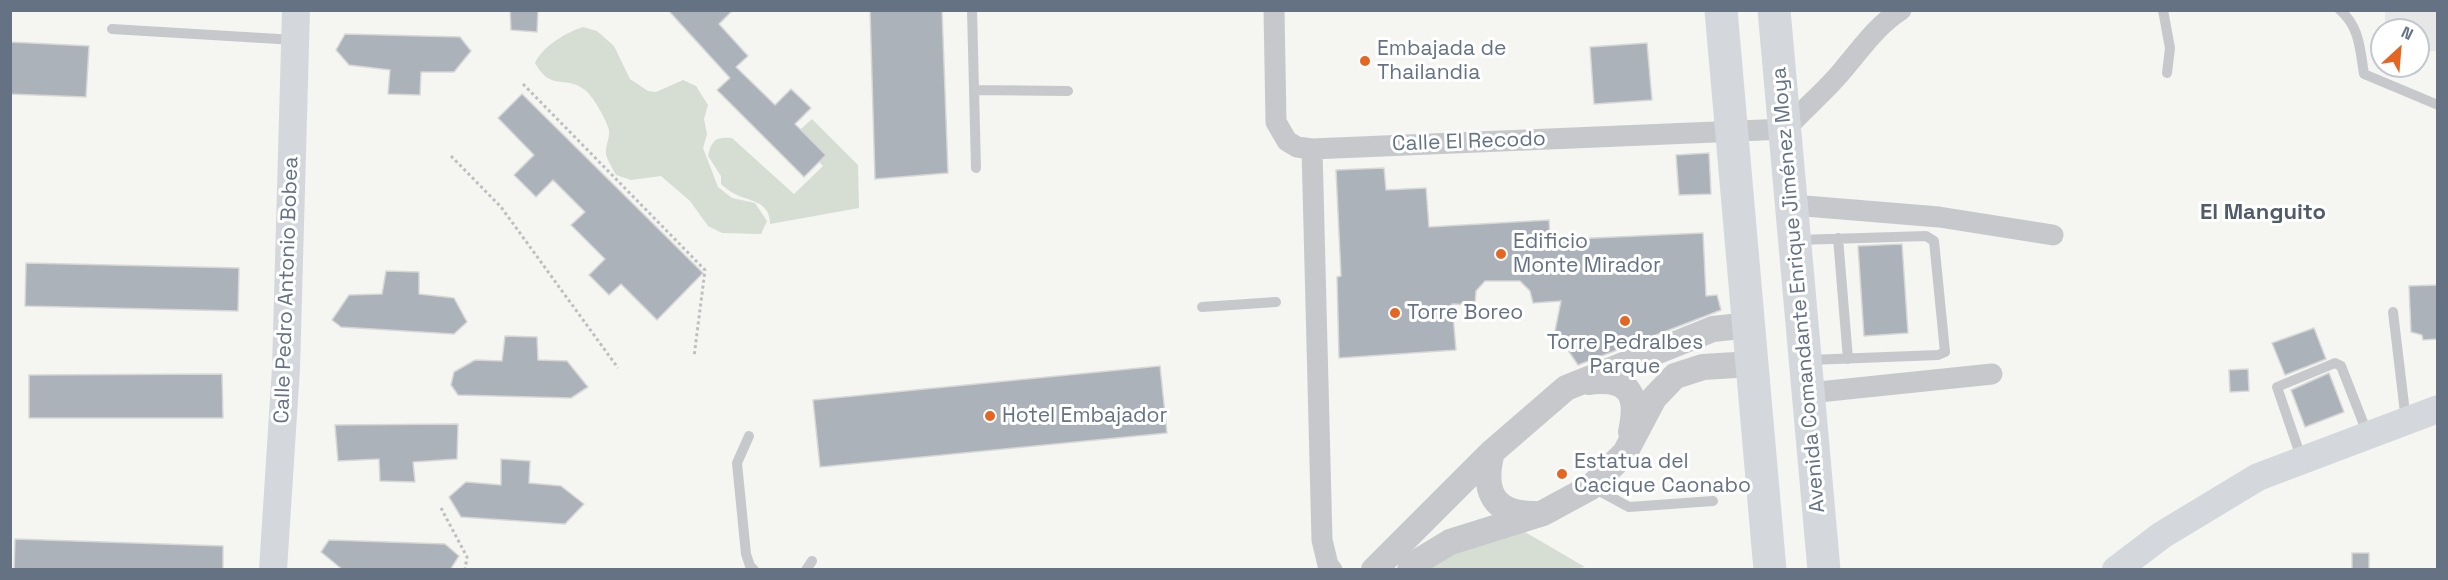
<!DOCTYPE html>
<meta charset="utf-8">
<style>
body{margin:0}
#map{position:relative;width:2448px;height:580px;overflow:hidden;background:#f5f6f2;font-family:"Space Grotesk",sans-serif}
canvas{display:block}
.frame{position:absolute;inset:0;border:12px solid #647284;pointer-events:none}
.north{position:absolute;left:2370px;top:18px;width:60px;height:60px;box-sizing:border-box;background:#fff;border:2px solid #c1c7ce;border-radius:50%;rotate:26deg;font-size:16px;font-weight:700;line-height:24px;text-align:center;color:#647284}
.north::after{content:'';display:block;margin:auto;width:21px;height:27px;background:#e56623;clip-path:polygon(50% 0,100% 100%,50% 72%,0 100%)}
</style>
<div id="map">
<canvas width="2448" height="580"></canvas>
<div class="frame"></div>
<div class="north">N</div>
</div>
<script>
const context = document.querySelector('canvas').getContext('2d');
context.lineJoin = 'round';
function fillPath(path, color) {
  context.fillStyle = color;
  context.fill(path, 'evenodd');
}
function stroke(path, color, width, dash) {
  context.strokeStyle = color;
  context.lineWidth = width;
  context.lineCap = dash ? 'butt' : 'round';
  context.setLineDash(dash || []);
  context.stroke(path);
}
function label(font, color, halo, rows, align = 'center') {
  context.font = font + ' "Space Grotesk",sans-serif';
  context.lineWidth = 6;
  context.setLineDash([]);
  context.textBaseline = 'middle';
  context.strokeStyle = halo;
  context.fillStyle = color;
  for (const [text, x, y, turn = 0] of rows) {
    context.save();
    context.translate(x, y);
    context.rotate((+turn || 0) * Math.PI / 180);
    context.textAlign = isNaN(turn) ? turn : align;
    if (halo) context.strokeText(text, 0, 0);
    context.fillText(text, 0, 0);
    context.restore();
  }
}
fillPath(new Path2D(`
 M2385,11H2437V51H2418V30H2385Z`), '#e6e7e6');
fillPath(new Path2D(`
 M583,27L597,31L614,46L630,79L648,91L656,92L683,80L696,86L708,105L704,119L707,134L703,148L718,187L732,198L755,203L767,221L761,234L722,233L708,226L690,201L661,176L631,180L616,175C613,169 607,160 606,154C605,146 610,138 609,130C607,121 593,96 585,90C565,74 552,93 535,63C543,46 565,33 583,27Z
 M812,119L858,165L859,208L770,224C770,200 749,202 733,193C729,191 725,187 721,184V176L708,156C712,140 715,137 732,138L794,194L823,166L793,136Z
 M1525,532L1585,567L1566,570H1426L1458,548Z`), '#d6ddd3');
const building = new Path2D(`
 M510,10H538L537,32L511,30Z
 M668,10H733L719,24L748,56L736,67L775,105L791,89L811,108L795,124L826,155L804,177L717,90L730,78Z
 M870,10H942L948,173L875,179Z
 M345,34L460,37L471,51L454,72H421L420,95L388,94L390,70L349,65L336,50Z
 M10,42L89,46L86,97L10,94Z
 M1647,43L1652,100L1594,104L1590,47Z
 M522,94L703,273L657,320L621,284L609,295L589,275L605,259L571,225L585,212L553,180L536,197L514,175L534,155L498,118Z
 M1709,153L1711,194L1679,195L1676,155Z
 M1384,168L1386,190L1426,188L1429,227L1549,220L1550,240L1703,233L1706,296L1717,295L1721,310L1578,365L1555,331L1561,301L1533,303L1530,291L1520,281H1485L1476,291L1475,305L1452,304L1456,350L1339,358L1337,277L1341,276L1336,170Z
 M1902,244L1908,333L1864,336L1858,246Z
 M26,263L239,268L238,311L25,306Z
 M386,271L419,272V294L454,298L467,322L454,334L341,327L332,320L349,295L382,294Z
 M2438,285V339L2423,340L2422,335L2411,332L2409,286Z
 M2314,328L2326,359L2285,375L2272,343Z
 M505,336L537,337L538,360L567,361L588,387L571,398L458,395L451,385L454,372L475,360L502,361Z
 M1160,366L1167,433L820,467L813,400Z
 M2248,369L2249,391L2230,392L2229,370Z
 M2329,373L2344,412L2305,427L2291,390Z
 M222,374L223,418H29V375Z
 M458,424L457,459L413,462L415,482L380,481L379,459L338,461L335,425Z
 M501,459L530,461L529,483L561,486L584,504L565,524L461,517L449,497L466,482L501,485Z
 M15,539L223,546V570H14Z
 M329,540L445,544L459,556L450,570H343L321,552Z
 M2352,553H2369V570H2352Z`);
fillPath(building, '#abb2b9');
stroke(building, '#d7d7d5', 1.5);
stroke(new Path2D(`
 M523,84L705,270L694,357
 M451,156L501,207L618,368
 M441,508L467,557L465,570`), '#bdbfc1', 3, [3, 3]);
stroke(new Path2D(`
 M972,10L976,168
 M2163,10L2170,48L2167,73
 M2340,10C2360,27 2360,50 2364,74L2438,105
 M112,29L295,40
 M974,90L1068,91
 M1838,238L1848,359
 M1798,240L1926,236L1934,241L1945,352L1938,355L1809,360
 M1202,307L1276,302
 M2393,312L2406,421
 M749,436L737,463L746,554L750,566L754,570
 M2302,460L2277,387L2335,363L2341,366L2368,435
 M1592,487L1629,507L1713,501
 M806,570L812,561`), '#c6c8cc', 10);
stroke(new Path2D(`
 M1274,10L1276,122L1287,141L1297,147L1312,149L1786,129C1803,109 1825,92 1842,71C1861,49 1876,26 1901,10
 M1312,149L1322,540L1328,565L1332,570
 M1793,205L1939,217L2053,235
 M1809,393L1992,374`), '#c6c8cc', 21);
stroke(new Path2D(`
 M1588,382C1630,377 1639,394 1631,432
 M1492,452C1482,490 1492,515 1536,514
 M1374,570L1492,452L1566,388L1713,329L1749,325
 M1410,570L1422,559L1450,542L1543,513L1591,487L1625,453L1654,398L1675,376L1703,367L1752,364`), '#c6c8cc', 26);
stroke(new Path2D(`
 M273,570L286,368L296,10
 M2116,570L2162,535L2258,477L2438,409`), '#d4d8dc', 28);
stroke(new Path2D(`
 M1721,10L1770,570
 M1774,10L1824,570`), '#d4d8dc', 33);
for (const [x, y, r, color] of [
 [1365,61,6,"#e56623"],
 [1501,254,6,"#e56623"],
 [1395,313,6,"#e56623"],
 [1625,321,6,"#e56623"],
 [990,416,6,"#e56623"],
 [1562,474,6,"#e56623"]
]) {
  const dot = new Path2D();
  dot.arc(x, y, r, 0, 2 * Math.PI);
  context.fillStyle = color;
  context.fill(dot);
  stroke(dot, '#fff', 2);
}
label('21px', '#647284', '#fff', [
 ["Embajada de",1377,49],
 ["Thailandia",1377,73],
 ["Edificio",1513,242],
 ["Monte Mirador",1513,266],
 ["Torre Boreo",1407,313],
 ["Torre Pedralbes",1625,343,"center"],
 ["Parque",1625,367,"center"],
 ["Hotel Embajador",1002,416],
 ["Estatua del",1574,462],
 ["Cacique Caonabo",1574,486]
], 'left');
label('21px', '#647284', '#fff', [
 ["Calle El Recodo",1469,142,-2],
 ["Calle Pedro Antonio Bobea",287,290,-88],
 ["Avenida Comandante Enrique Jiménez Moya",1799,290,-95]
]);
label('bold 22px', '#525c69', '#fff', [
 ["El Manguito",2263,213]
]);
</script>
